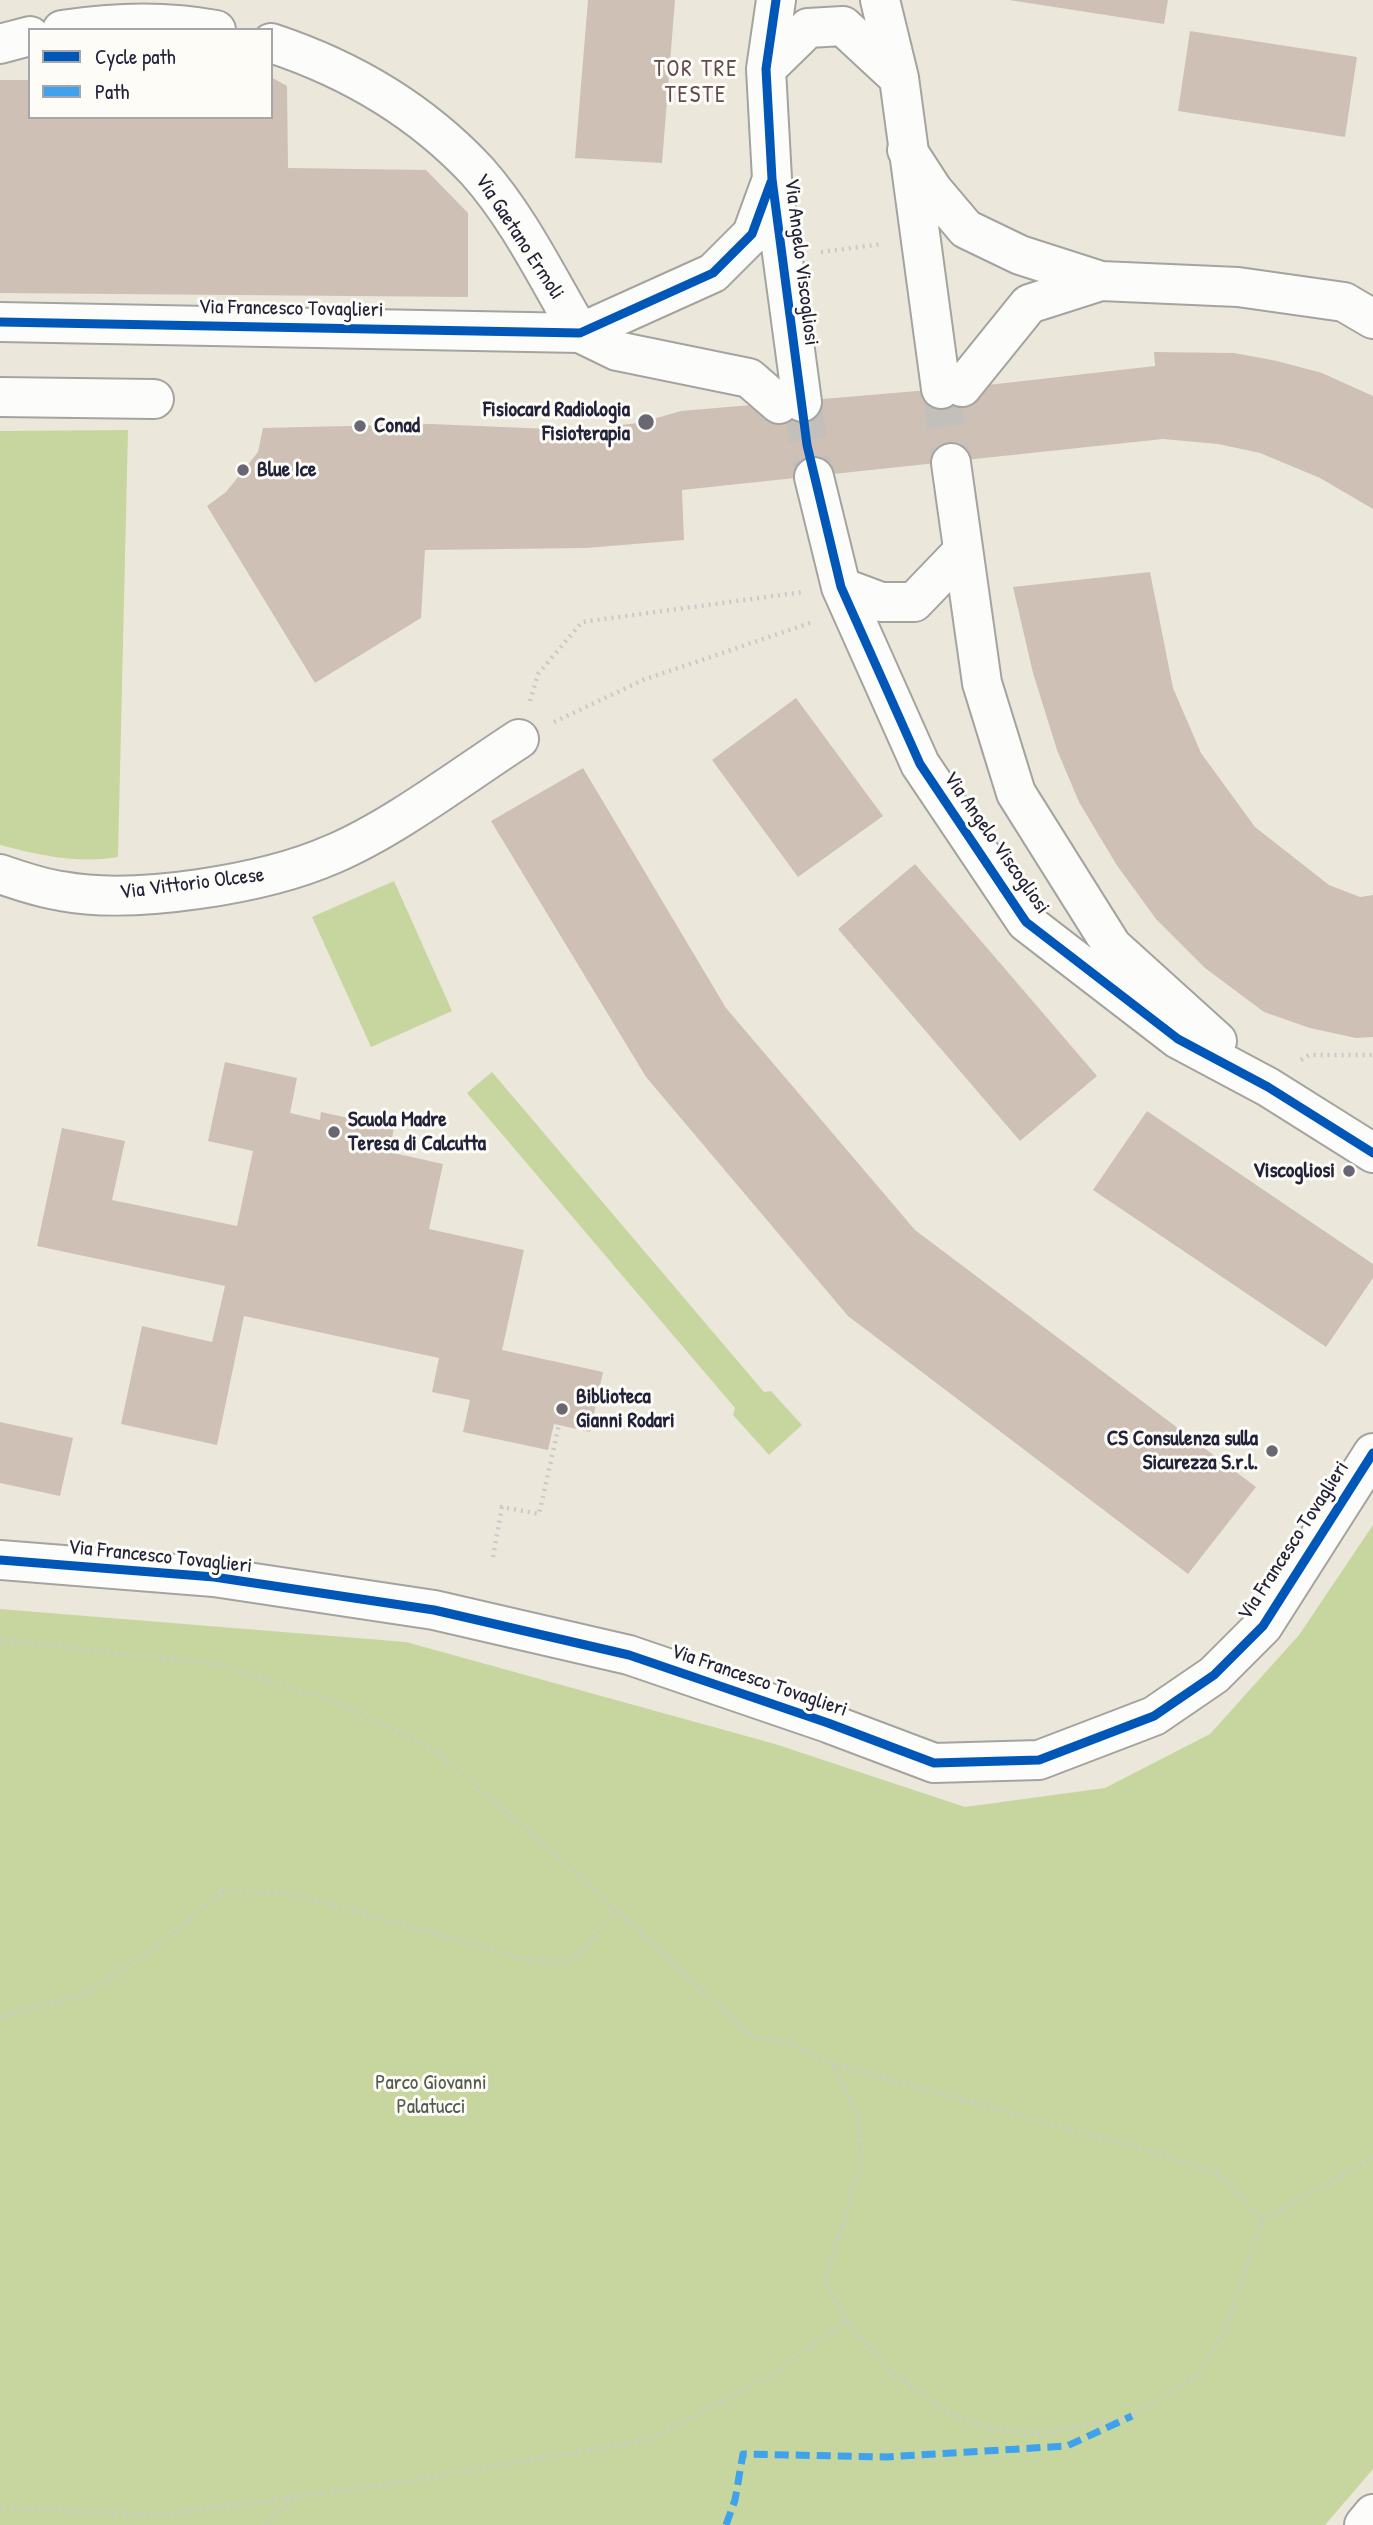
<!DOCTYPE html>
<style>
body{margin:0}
#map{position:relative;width:1373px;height:2525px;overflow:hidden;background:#ebe8db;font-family:"Patrick Hand",sans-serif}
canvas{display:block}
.legend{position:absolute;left:28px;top:28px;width:245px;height:91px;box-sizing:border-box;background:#fdfcf7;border:2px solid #a5a5ac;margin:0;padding:9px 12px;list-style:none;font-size:21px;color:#22223b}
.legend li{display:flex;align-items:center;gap:14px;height:35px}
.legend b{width:35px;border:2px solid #a5a5ac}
</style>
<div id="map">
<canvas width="1373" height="2525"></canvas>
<ul class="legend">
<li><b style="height:9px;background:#0057b8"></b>Cycle path</li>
<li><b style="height:9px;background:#3ea2ec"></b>Path</li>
</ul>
</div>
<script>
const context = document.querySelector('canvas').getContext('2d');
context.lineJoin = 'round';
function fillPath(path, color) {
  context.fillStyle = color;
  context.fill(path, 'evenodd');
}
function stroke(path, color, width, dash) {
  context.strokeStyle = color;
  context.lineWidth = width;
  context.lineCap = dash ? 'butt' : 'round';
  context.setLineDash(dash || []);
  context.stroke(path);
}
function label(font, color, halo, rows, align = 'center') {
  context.font = font + ' "Patrick Hand",sans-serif';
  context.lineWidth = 6;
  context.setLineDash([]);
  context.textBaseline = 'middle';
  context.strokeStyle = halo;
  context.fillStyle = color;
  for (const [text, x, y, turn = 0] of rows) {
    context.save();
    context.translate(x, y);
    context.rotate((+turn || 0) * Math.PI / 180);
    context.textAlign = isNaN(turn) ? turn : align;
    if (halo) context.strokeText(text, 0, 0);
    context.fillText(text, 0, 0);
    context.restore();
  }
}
fillPath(new Path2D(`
 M128,430L118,857C77,864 39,855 0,845V431Z
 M394,881L452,1011L371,1047L312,917Z
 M492,1072L764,1392L771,1391L802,1425L769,1455L733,1415L735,1408L467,1093Z
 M1373,1525V2469L1325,2525H0V1609L406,1642L775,1744L965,1807L1105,1788L1210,1734L1299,1635Z`), '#c7d69f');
fillPath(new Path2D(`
 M588,0H675L662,163L575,158Z
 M1009,0H1168L1164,24Z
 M1190,31L1357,57L1345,137L1178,111Z
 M271,77L287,86L288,168L426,170L468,213V297L0,293V80H30V117H271Z
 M1154,352L1234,353L1277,361L1322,373L1373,396V509L1320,478L1260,453L1218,444L1163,439L682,490L684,540L586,548L425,550L421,618L315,683L207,506L226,492L258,452L263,428L431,424L574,430L639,423L681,411L988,385L1155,366Z
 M1150,572L1173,688L1201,753L1255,827L1329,885L1360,897L1373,895V1037L1356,1038L1310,1028L1264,1012L1205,968L1156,919L1116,864L1079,802L1057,750L1033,673L1013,587Z
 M796,698L883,816L798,877L712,760Z
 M583,768L726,1008L915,1230L1256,1487L1188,1574L848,1316L646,1077L491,821Z
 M915,864L1097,1076L1020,1141L838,929Z
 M225,1062L297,1078L290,1113L320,1120L321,1112L394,1128L389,1152L443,1164L429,1229L524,1250L502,1350L603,1372L590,1432L554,1424L548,1450L463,1432L470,1400L432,1392L439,1358L244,1316L217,1445L121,1424L142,1326L212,1342L225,1286L37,1246L62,1128L125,1141L112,1200L237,1226L253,1151L208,1141Z
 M1147,1111L1373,1264V1278L1326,1347L1093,1190Z
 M0,1422L73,1438L60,1496L0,1483Z`), '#cec0b5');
stroke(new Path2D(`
 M941,389L951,463
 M802,402L814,477`), '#c3c0bb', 38, [38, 19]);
const minor = new Path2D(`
 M776,0L766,69L772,179L802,402
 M880,0L899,78L941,389
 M62,30C114,22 164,20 216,30
 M271,43C350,69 420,110 477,171C519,218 548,279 580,333
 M0,44L30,36
 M766,69L808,28L843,26L899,78
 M907,150L933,190L966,229L1020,255L1101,281L1238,287L1344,302L1373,319
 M0,322L580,333L713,273L752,234L772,179
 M580,333L617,351L749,378L779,404
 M962,387L1029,304L1101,281
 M0,397L154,399
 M951,463L982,683L1016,793L1112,946L1217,1041
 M814,477L841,587L920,764L1026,922L1178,1039L1268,1087L1373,1153
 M841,587L881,602H914L963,551
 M0,874C20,881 41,888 61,891C135,905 265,884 333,854C394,828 462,776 519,739
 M0,1560L214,1577L434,1610L629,1655L828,1723L934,1763L1039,1760L1154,1716L1214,1675L1263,1626L1373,1453
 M1364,2525L1373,2514`);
stroke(minor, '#a5a39f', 42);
stroke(new Path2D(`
 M821,252L882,244
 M530,701L538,674L582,622L803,592
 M554,722L643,680L813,622
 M1301,1060L1309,1055H1373
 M493,1557L502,1507L539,1514L559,1425
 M0,1640L222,1665L336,1702L435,1750L570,1867L750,2035L789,2043L833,2064L1167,2156L1220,2175L1262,2220L1225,2331L1199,2374L1132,2416L1043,2434L989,2429L945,2411L889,2370L847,2320L825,2282L861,2163L859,2117L833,2064
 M0,2017L87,1993L173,1934L222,1892H285L533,1961L571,1962L617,1910
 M1262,2220L1373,2158
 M0,2508L157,2515L393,2484L650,2439L774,2374L847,2320
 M266,2525L296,2497`), '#cac9c8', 4.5, [2, 5]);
stroke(minor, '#fcfcfa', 38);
stroke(new Path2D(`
 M726,2525L735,2500L743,2454L886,2457L1067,2446L1132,2416`), '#3ea2ec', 7, [14, 7]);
stroke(new Path2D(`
 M776,0L766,69L772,179L807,445L841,587L920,764L1026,922L1178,1039L1268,1087L1373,1153
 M0,322L580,333L713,273L752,234L771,182
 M0,1560L214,1577L434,1610L629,1655L828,1723L934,1763L1039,1760L1154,1716L1214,1675L1263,1626L1373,1453`), '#0057b8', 9);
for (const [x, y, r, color] of [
 [646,422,9,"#686773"],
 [360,426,7,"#686773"],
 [243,470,7,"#686773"],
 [334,1132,7,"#686773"],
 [1349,1171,7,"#686773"],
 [562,1409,7,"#686773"],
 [1272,1451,7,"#686773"]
]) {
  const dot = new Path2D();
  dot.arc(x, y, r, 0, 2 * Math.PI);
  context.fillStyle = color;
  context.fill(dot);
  stroke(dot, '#fdfcf7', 2.5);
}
label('21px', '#22223b', '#fdfcf7', [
 ["Via Gaetano Ermoli",519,237,57],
 ["Via Angelo Viscogliosi",801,262,83],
 ["Via Francesco Tovaglieri",291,309,1],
 ["Via Angelo Viscogliosi",996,843,55],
 ["Via Vittorio Olcese",192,884,-7],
 ["Via Francesco Tovaglieri",1294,1541,-57],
 ["Via Francesco Tovaglieri",160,1557,6],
 ["Via Francesco Tovaglieri",759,1681,19]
]);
label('bold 21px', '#22223b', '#fdfcf7', [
 ["Fisiocard Radiologia",630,410,"right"],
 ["Fisioterapia",630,434,"right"],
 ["Conad",374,426],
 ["Blue Ice",257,470],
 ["Scuola Madre",348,1120],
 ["Teresa di Calcutta",348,1144],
 ["Viscogliosi",1335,1171,"right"],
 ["Biblioteca",576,1397],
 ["Gianni Rodari",576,1421],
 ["CS Consulenza sulla",1258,1439,"right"],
 ["Sicurezza S.r.l.",1258,1463,"right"]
], 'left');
label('21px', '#525c4d', '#fdfcf7', [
 ["Parco Giovanni",431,2083],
 ["Palatucci",431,2107]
]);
context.letterSpacing = '2px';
label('23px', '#614a50', '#fdfcf7', [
 ["TOR TRE",696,70],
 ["TESTE",696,96]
]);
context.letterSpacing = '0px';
</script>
